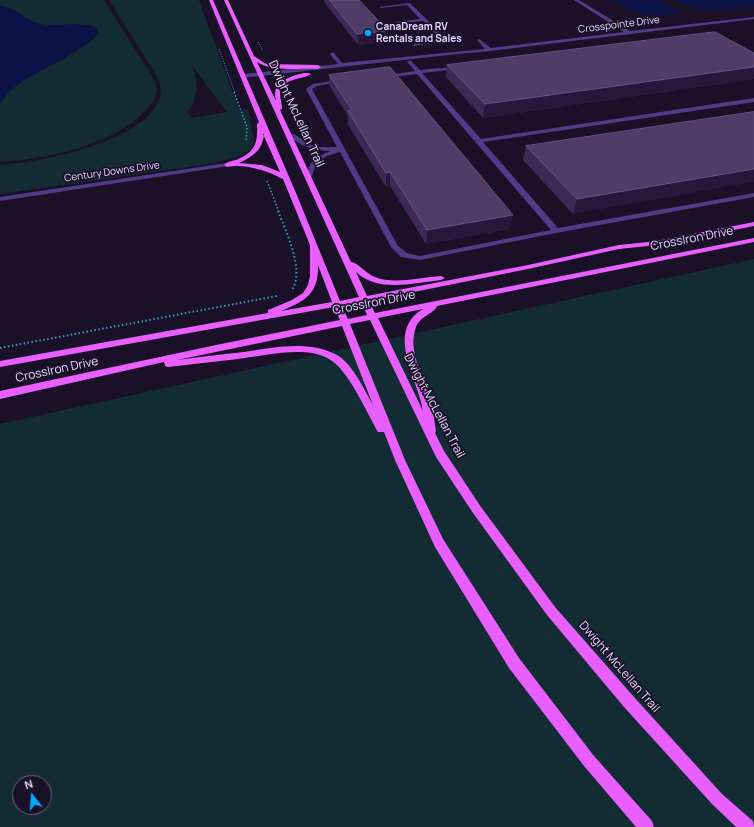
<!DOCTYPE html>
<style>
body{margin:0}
#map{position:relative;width:754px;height:827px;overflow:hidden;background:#1a1028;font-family:Manrope,sans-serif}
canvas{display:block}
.north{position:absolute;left:12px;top:775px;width:40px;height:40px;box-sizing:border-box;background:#1a1028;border:1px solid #6b607e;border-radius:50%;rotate:343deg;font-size:11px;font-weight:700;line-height:16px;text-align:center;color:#e5d7ff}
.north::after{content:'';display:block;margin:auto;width:14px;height:18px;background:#05a8fd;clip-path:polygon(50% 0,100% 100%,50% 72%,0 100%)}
</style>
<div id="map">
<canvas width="754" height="827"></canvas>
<div class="north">N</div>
</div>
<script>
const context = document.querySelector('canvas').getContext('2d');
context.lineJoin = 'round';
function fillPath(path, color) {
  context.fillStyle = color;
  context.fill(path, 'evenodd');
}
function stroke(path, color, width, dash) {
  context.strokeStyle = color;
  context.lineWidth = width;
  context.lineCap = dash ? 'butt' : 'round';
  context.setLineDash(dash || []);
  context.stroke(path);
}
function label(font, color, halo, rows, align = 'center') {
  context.font = font + ' Manrope,sans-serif';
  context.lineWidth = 3.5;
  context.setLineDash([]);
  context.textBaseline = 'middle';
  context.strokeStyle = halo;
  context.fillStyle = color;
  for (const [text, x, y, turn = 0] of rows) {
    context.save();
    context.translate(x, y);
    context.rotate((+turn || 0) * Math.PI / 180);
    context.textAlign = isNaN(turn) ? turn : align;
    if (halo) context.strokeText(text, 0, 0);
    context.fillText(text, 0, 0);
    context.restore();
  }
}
fillPath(new Path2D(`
 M0,0H104C116,19 128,38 140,57C146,66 155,78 157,89C157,97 151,105 146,110C115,145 45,159 0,162Z
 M109,0H199L239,110L248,109L254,142L250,150L235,158L202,165L0,194V165C40,163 148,141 160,97C162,89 159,83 157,76ZM192,66L227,112L192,118L188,113C198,93 200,87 192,66Z
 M754,259V827H0V424ZM20,783H44V807H20Z`), '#132b32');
fillPath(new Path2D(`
 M612,0H659L679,12C652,20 635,13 612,0Z
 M676,0H754V6C725,10 703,14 676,0Z
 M0,6C18,7 24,21 42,24C58,27 86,20 98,29V34C74,58 41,67 15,87C9,91 5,98 0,103Z`), '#0b1246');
stroke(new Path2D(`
 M258,42L263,51
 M219,49L235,93`), '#31a0b9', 1, [1, 1.5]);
stroke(new Path2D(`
 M234,92L247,127L246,141
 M267,181L279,212`), '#31a0b9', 1.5, [1.5, 2]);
stroke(new Path2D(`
 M278,211C286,232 305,270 292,290
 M0,348L277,296`), '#31a0b9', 2, [1.5, 2.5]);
fillPath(new Path2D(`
 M574,0H579L630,31L754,17V19L490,51L457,54L243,78L240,76L243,74L338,64L330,54L333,52L342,63L485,49L477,40L479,39L491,48L624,32Z
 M410,3L447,39V41L414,46V44L441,39L423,21L394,24L396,22L420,19L407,5L381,8L379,7Z
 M410,60L420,70L461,66V68L459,69L422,73L481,139L754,98V102L483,142L558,228L754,193V197L556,233L420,260L401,257L391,247L340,152L327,156L316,164L311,179L306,178C310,160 313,157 331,151C313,151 301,146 287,135V133C295,132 304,142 312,145C320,148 329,147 337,147L306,89L313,84L343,79L346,81L317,86L312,89L398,246L407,253L420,256L551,230L417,74L385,78L382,76L415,71L407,62Z
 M227,163L229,164V166L0,201V197Z`), '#503b86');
fillPath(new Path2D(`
 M209,0H213L296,193L340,301L359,297L224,0H228L254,56L266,64L318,65L321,67L318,69C301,68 272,72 257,62L276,101C275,96 274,90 278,85C282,79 305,70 311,74C302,80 281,78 280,93C280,98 282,104 282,109L280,110L351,262C359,263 366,274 375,277C394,285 421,277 441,276L445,278L441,280C413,283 378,293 356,272L367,296L528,265L619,245L657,241L754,222V226L657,245L619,249L528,269L369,301L375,313L754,238V242L437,306C434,314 420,316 416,327C407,351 424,378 431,401C434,410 434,421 436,431L435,433L444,451L481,507L555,607L634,697L722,794L753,821L754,827H736L712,804L624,707L547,615L473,513L436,457L370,320L350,324L405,460L443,539L519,658L594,756L652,821L654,827H636L584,766L509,668L435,547L395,460L384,432H378C367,413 348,369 329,359C306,345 264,356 238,359C215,362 191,364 168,367L165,366L164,362L0,399V391L216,345L340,320L334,307L0,367V361L268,313V310L292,300L303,293L308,285L310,276V245L283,179C269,171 243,163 227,167L224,165C227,162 231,161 236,160C255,152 258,144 257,124L259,122ZM264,134H263L280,172L262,165L239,163C252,157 263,150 264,134ZM318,265L332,302L281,311C305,301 319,294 318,265ZM361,302L367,315L348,319L342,306ZM423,309C384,332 419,380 423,411L378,318ZM342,326L373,405C364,389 351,361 335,354C307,340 273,348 244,352C222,354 200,357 177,360Z`), '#e95ffd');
fillPath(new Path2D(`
 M324,0H359L387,42L358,45L324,2Z
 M754,53V79L483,118L446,77L447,65Z
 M329,75L510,229L426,244L390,186L386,187L348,125V116L330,87Z
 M754,112L573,214L523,160L526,146Z`), '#3d2955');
fillPath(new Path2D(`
 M388,31L387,42L358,45L357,34Z
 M754,67V79L483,118L485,104Z
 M754,169V182L573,214L577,199Z
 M390,172V186L386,187V173Z
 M513,215L510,229L426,244L427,230Z`), '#27173b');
const building = new Path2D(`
 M330,0H359L388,31L357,34Z
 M715,32L754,53V67L485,104L447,65Z
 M390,67L513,215L427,230L390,172L386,173L348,111L352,110L329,75Z
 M754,112V169L577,199L526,146Z`);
fillPath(building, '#4f3c67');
stroke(building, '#66547f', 1);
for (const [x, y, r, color] of [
 [368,33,4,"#05a8fd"]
]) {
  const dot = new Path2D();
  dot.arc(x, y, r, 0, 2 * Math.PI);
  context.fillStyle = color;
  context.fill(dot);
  stroke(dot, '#1a1028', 1.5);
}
label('10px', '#e5d7ff', '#1a1028', [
 ["Crosspointe Drive",619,25,-7],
 ["Century Downs Drive",112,172,-8]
]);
label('bold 10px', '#e5d7ff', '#1a1028', [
 ["CanaDream RV",376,27],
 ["Rentals and Sales",376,39]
], 'left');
label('12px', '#e5d7ff', '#1a1028', [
 ["Dwight McLellan Trail",296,114,65],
 ["CrossIron Drive",692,239,-11],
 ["CrossIron Drive",374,303,-11],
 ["CrossIron Drive",57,370,-12],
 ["Dwight McLellan Trail",434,406,62],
 ["Dwight McLellan Trail",619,667,49]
]);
</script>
